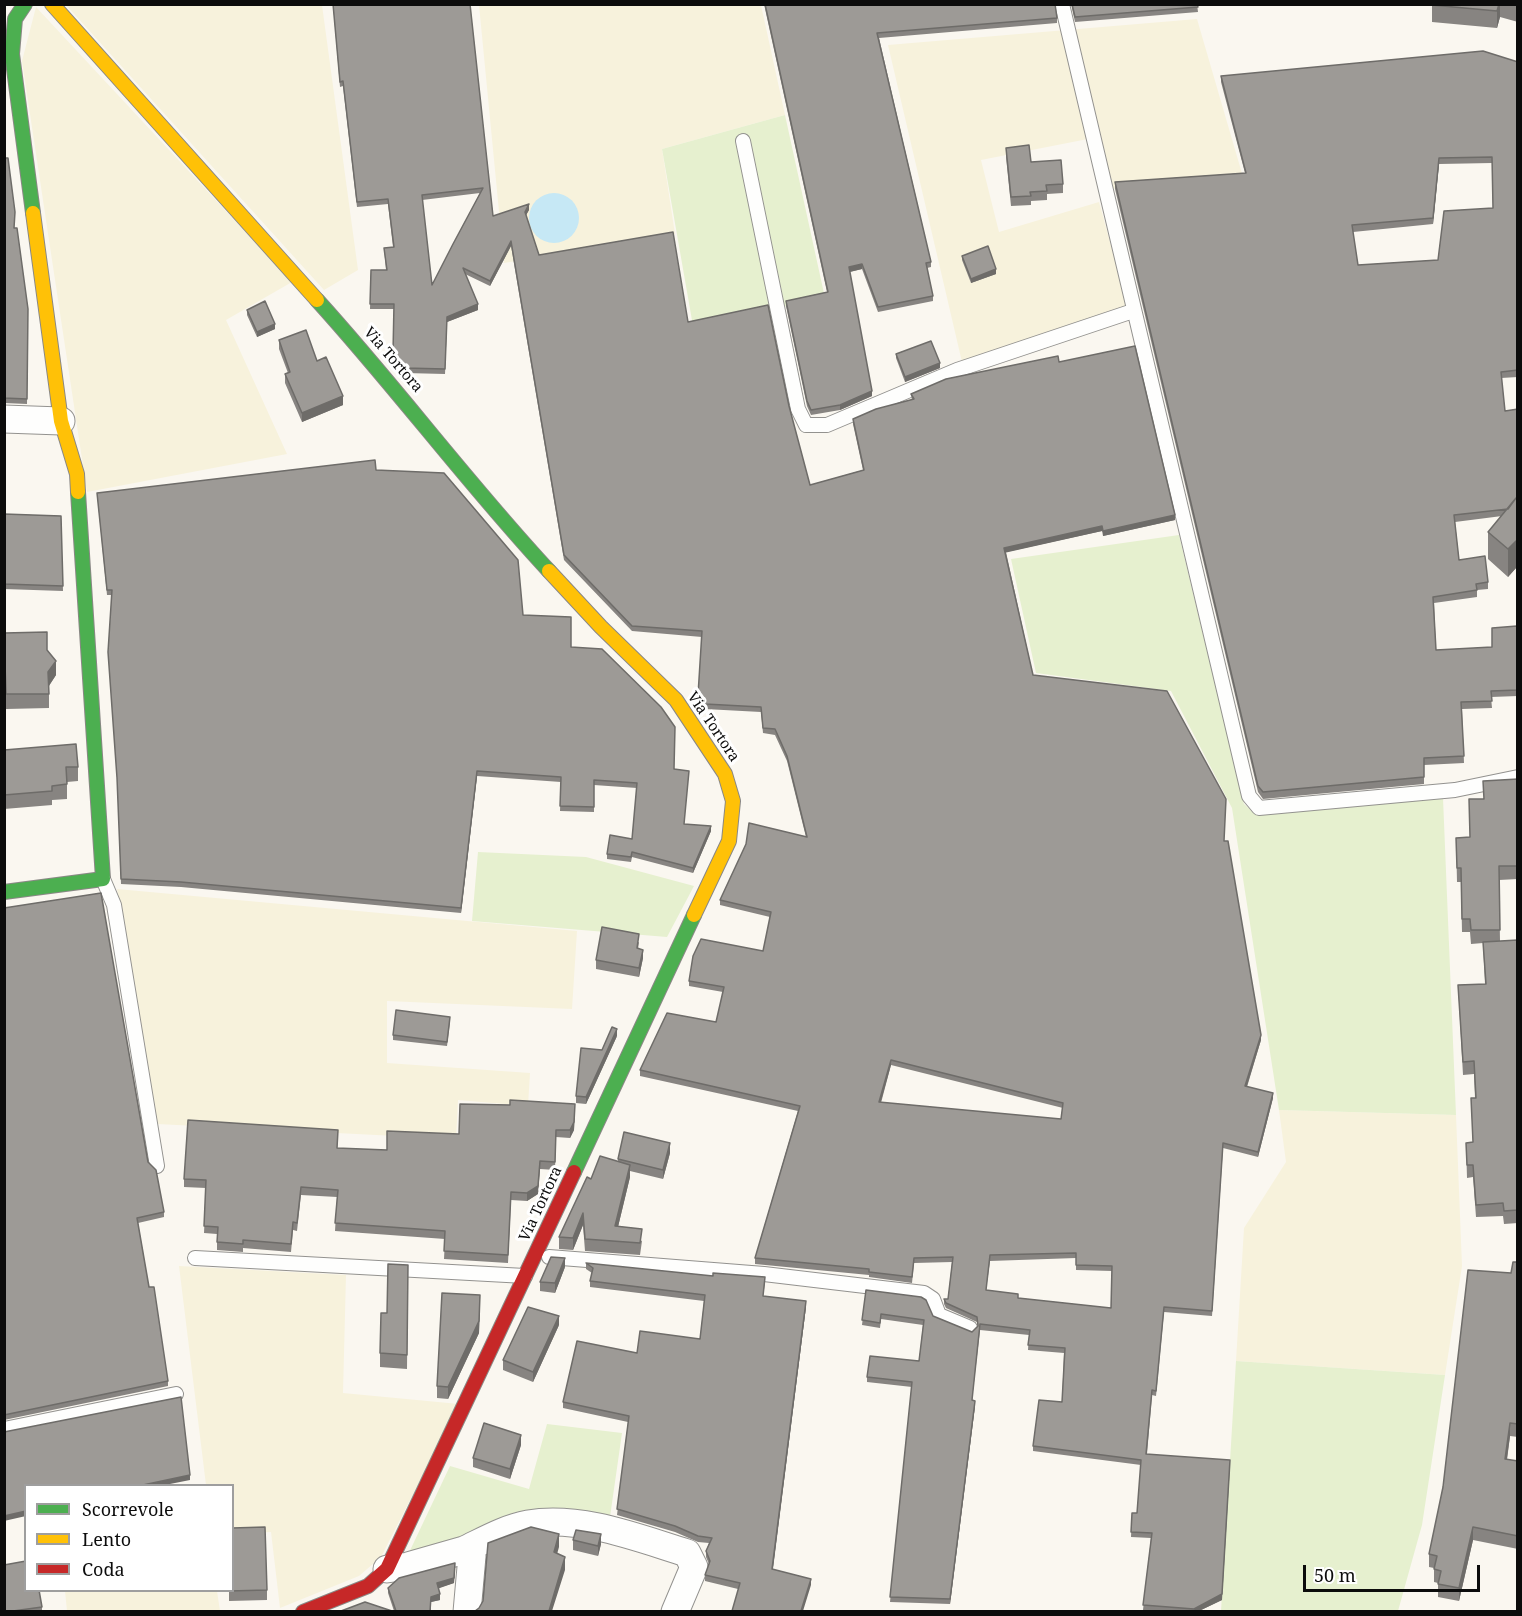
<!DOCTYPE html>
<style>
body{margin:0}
#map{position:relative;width:1522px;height:1616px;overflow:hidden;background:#faf7f0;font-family:"Noto Serif",serif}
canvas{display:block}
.frame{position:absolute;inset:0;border:6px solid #0c0c0c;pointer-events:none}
.legend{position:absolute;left:24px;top:1484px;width:210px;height:108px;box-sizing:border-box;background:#fff;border:2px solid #9e9e9e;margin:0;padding:8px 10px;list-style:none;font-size:18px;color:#0c0c0c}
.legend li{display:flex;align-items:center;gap:12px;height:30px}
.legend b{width:30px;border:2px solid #9e9e9e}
.scale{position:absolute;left:1303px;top:1565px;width:177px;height:27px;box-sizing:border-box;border:3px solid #0c0c0c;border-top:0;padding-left:8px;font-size:18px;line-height:21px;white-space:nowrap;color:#0c0c0c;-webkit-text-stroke:4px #fff;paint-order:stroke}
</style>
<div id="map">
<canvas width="1522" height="1616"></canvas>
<div class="frame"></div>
<ul class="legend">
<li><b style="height:8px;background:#4caf50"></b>Scorrevole</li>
<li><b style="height:8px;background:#ffc107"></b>Lento</li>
<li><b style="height:8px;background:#c62828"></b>Coda</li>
</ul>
<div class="scale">50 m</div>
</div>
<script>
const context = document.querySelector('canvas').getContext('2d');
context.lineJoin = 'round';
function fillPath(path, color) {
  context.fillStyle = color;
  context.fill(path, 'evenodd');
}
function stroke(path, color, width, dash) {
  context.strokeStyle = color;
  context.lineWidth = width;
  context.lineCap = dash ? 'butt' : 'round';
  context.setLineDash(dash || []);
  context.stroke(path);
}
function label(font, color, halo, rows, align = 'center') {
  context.font = font + ' "Noto Serif",serif';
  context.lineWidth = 6;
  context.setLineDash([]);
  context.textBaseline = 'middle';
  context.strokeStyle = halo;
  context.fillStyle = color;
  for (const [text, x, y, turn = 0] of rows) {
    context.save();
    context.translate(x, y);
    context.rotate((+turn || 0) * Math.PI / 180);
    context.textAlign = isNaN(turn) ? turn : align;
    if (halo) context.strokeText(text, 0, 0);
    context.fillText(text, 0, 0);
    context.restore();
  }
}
fillPath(new Path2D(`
 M66,5H322L358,270L324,290Z
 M479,5H761L785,115L662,149L675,234L504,263Z
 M36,7L292,282L226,320L287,454L87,492L22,61Z
 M1197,19L1243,177L1111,189L1098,137L981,160L999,232L1099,202L1128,307L962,362L888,45Z
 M117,889L577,931L572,1009L387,1001V1063L530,1073L528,1106L458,1100L456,1139L157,1124Z
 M1279,1110L1456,1115L1462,1266L1445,1375L1236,1361L1244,1228L1286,1162Z
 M179,1266L346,1275L343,1393L459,1404L381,1557L359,1576L280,1608L271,1532L233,1534L232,1486L206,1485Z
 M65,1591H217L220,1611H67Z`), '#f7f2dc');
fillPath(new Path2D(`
 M785,115L825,298L693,326L662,149Z
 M1179,535L1244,804L1255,814L1443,798L1456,1115L1279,1110L1232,808L1171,691L1036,673L1011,559Z
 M478,852L586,857L694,886L667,937L472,921Z
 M1236,1361L1445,1375L1422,1525L1398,1611H1221Z
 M547,1424L622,1433L609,1524L405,1561L450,1466L529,1489Z`), '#e6f0cf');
fillPath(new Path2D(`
 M529 218a25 25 0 1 1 50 0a25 25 0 1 1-50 0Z`), '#c6e8f5');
const lane = new Path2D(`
 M1062,4L1249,796L1259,808L1455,790L1518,777
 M743,141L798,409L806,425H827L957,370L1133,311
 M103,879L114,905L157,1166
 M549,1257L764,1274L924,1293L933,1299L939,1315L970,1328
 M195,1258L525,1276
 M4,1429L176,1394`);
const street = new Path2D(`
 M4,419L61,421
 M464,1550C485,1540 506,1528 528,1524C581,1515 638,1538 687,1553L694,1567L675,1612
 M387,1569L408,1566L464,1550L472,1556L467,1612`);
const fast = new Path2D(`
 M25,4L15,19L12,54L33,213
 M317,300C397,388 468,484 549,571
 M4,892L103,879L78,492
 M574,1172L694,915`);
const slow = new Path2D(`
 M52,4L317,300
 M33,213L61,421L77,474L78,492
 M549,571L601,627L676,700L725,774L733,801L729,841L694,915`);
const jam = new Path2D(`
 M303,1612L368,1586L387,1569L574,1172`);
stroke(lane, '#93928f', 16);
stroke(street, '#93928f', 29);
stroke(fast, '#8a8885', 16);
stroke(slow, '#8a8885', 16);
stroke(jam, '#8a8885', 16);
stroke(lane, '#fefefd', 14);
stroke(street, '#fefefd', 27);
stroke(fast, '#4caf50', 14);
stroke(slow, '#ffc107', 14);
stroke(jam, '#c62828', 14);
fillPath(new Path2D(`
 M333,4H470L493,216L529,210L526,215L539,255L688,322L789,406L810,485L863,470L853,424V419L912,400L911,394L1059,362L1175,520L1103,536L1102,531L1006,552L1033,675L1224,841L1261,1040L1247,1087L1273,1098L1258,1157L1223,1148L1212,1316L1164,1312L1156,1396L1152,1395L1147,1454L1222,1600L1199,1611H1161L1143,1610L1151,1538L1131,1537L1132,1513H1137L1141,1465L1033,1451V1446L1062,1402L1064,1353L1028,1350L1029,1335L980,1330L972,1400L975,1406L950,1604L890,1602L912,1387L867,1382V1377L919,1361L923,1325L881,1319L880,1328L862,1325L866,1290L972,1332L978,1327L977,1322L946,1308L944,1304V1299H948L952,1262L914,1263L912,1283L869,1277V1275L755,1264V1258L798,1111L640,1076V1070L716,1022L723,992L689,986V981L763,951L770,917L720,905V900L806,837L787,761L775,735L763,733L761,712L705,709L698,700L702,637L632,631L564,560L511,246L490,286L465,274L478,310L447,322L445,374L405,373L393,357L394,309H370L371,270H386L384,248L393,247L388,204L357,207L343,86L340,87ZM480,193L432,285L422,200ZM891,1065L1063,1108L1061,1119L881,1103ZM1076,1258V1270L1112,1271L1111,1308L1018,1298L986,1290L990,1261Z
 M764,4H1055L1057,18V23L879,38L931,262V267L927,268L933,296V301L878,312L862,269L850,272L872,396L840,410L811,415L807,406L786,306V301L827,292Z
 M1071,4H1197L1198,12L1075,22Z
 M1432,4H1518V22L1500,17L1497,28L1432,22Z
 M1518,62V377L1501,378L1505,411L1518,409V569L1516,568L1508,577L1488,559V532L1502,516L1455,522L1459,560L1488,582V589L1477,590V597L1434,603L1436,650L1492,647L1517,626L1518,696L1491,697L1492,708L1462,709L1464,763L1424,765V784L1263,799L1258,792L1115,189V182L1245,173L1221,82V76ZM1492,163L1493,208L1438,260L1358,265L1353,232L1433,224L1439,164Z
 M1006,148L1031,162L1063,184V193L1047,194V200L1031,201V205L1011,206L1006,157Z
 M4,158L14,228L28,309L27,404L4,403Z
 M962,256L996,274L971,283L962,260Z
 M247,310L275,329L257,337L247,315Z
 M279,340L317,361L343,405L302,422L285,383V374L288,373L279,349Z
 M896,354L940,368L905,382L896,358Z
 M376,470L523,615L571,647L675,769L684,824L711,831L693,873L632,857L631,862L607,859V854L632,839L637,788L594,785V812L560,811L561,782L477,776L461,913L181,887L121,884L111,595H107L97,493Z
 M4,514L61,516L63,591L4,589Z
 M47,650L56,675L49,686V708L6,709L4,666Z
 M4,750L78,767V781L67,782V799L52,800V805L4,809Z
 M1518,779V879L1499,880L1500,941L1518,940V1223L1504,1224L1503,1216L1476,1217L1473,1177L1467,1178L1466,1143L1473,1142L1471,1098H1475L1474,1074L1463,1075L1458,985L1485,984L1483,943L1471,944L1470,932H1462L1461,882H1457L1456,838L1470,837L1483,799Z
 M4,908L148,1162L164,1212V1217L138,1223L149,1287L168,1381V1386L4,1420Z
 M639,942L638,949L643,958L639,977L596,969V960Z
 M450,1022L447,1046L393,1040V1035Z
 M617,1036L586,1104L576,1103V1096L602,1050Z
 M575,1112L574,1130L570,1138L556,1137L555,1170L540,1169L538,1194L527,1201L511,1200L508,1263L444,1259L445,1239L335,1231L337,1197L301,1195L297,1231L293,1230L291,1252L243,1248V1252L217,1250V1234L204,1233L206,1188L184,1187V1179L338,1138L337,1148L387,1150L459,1134Z
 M670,1153L663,1179L630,1171V1177L618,1227L642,1241L640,1255L585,1251L583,1225L573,1250L559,1249V1237L591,1179L618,1161V1159Z
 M1518,1262V1437L1510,1436L1507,1460L1518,1461V1549L1473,1540L1459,1601L1438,1597V1583L1434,1582V1568L1429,1567V1554L1511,1273Z
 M586,1263L765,1283L763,1296L806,1307L773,1569L811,1585L738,1589L705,1581V1575L709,1564L706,1557V1551L709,1543L698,1542L675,1532L617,1515L628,1422L563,1408V1402L637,1353L700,1339L704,1301L590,1287V1281L592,1273L586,1269Z
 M408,1265L407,1369L380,1367V1353L387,1313Z
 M565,1267L555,1293L540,1291V1282Z
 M480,1308L479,1333L448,1399L437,1398V1386Z
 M559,1325L533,1382L503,1370V1360Z
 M521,1445L510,1479L473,1467V1458Z
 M573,1540L601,1544L598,1556L573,1550Z
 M455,1569L454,1583L438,1588L440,1600L431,1602V1611H394L388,1593V1588Z
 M229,1590H267V1600L229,1601Z
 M42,1607V1611H4Z`), '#878481');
fillPath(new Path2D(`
 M1499,4H1500V17L1497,28V11Z
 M1439,158V164L1433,224V218Z
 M529,204V210L525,217V212Z
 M511,241V246L490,286V281Z
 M862,264V269L849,272V267Z
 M996,269V274L971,283V279Z
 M478,304V310L447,322L445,374L447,317Z
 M275,324V329L257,337V332Z
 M940,363V368L905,382V377Z
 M872,391V396L840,410V405Z
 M343,396V405L302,422V413Z
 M1175,515V520L1103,536V531Z
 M1102,526V531L1004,553V548Z
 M1516,541V568L1508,577V549Z
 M56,661V675L48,687V672Z
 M477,771V776L461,913V908Z
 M711,826V831L693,873V868Z
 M643,950V958L639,977V968Z
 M617,1029V1036L586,1104V1097Z
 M1261,1035V1040L1245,1092V1086Z
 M891,1060V1065L879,1108V1102Z
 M1273,1093V1098L1258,1157V1152Z
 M575,1104L574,1130L570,1138V1130Z
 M670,1143V1153L663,1179V1170Z
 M540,1161L538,1194L527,1201V1193Z
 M630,1165V1177L615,1239V1226Z
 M583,1213V1225L573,1250V1238Z
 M565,1258V1267L555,1293V1283Z
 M480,1295L479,1333L448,1399V1387Z
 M806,1301V1307L772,1575V1569Z
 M559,1316V1325L533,1382V1372Z
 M975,1401V1406L950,1604V1599Z
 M1510,1423V1436L1505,1472V1459Z
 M521,1435V1445L510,1479V1469Z
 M1230,1465L1222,1600L1199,1611H1194Z
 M190,1475V1480L165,1485H143Z
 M26,1511V1516L4,1521V1516Z
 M1473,1527V1540L1459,1601V1588Z
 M559,1534V1547L554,1565V1552Z
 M601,1534V1544L598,1556V1546Z
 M565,1557V1570L552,1611H549Z
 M455,1563L454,1583L437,1589V1583Z
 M811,1579V1585L803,1611H801Z
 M440,1594V1600L431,1602V1597Z`), '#6e6c69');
const building = new Path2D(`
 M333,4H470L493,216L529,204L525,212L539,255L673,232L688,322L768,305L789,406L810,485L864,470L853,419L876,409L914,399L911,394L946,379L1058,356L1059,362L1135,346L1175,515L1103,531L1102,526L1004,548L1033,675L1167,691L1226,799L1224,841H1228L1261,1035L1245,1086L1273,1093L1258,1152L1223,1143L1212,1311L1164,1307L1156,1391L1152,1390L1146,1454L1230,1460L1222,1594L1194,1609L1143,1605L1152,1533L1131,1532L1132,1513H1137L1141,1460L1033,1446L1039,1400L1062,1402L1065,1348L1028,1345L1030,1330L980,1324L972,1400L975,1401L950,1599L890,1597L912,1382L867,1377L870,1356L919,1361L924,1320L881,1314L880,1323L862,1320L866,1290L921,1297L926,1300L933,1316L972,1332L978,1326L977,1317L946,1303L944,1299H948L953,1257L914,1258L912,1277L869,1272V1269L755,1258L800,1106L640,1070L667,1013L716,1022L724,987L689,981L693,956L701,939L763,951L771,912L720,900L746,844L749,823L807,837L787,756L775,729L763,728L761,707L705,704L698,695L702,631L632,626L564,555L511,241L490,281L463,268L478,304L447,317L445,369L405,368L393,352L394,304H370L371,270H387L384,248L394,247L388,199L357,202L343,81L340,82ZM483,188L453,244L432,285L422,195ZM891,1060L1063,1103L1061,1119L879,1102ZM1076,1253V1265L1112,1266L1111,1308L1018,1298V1294L986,1290L990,1255Z
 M765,4H1055L1057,18L877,33L931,262L926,263L933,296L878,307L862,264L849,267L872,391L840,405L811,410L807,401L786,301L828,292Z
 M1072,4H1197L1198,7L1075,17Z
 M1432,4H1499L1497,11L1432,5Z
 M1483,51L1518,62V370L1501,372L1505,411L1518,409V499L1516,498L1508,509L1454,515L1459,560L1485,556L1488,582L1476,584L1477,590L1433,597L1436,650L1492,647V628L1517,626L1518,690L1491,691L1492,701L1461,702L1464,756L1424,758V777L1263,792L1258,786L1115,182L1246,173L1221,76ZM1492,157L1493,208L1444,211L1438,260L1358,265L1352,225L1433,218L1439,158Z
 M1029,145L1031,162L1061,160L1063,184L1046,185L1047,191L1030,192L1031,196L1011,197L1006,148Z
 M4,158H8L15,212L14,228H17L28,309L27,399L4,398Z
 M988,246L996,269L971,279L962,256Z
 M265,301L275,324L257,332L247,310Z
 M306,330L317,361L326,357L343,396L302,413L285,374L290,372L279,340Z
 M931,341L940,363L905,377L896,354Z
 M375,460L376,470L444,473L518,560L523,615L571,617V647L602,649L661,707L675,727L674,769L689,771L684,824L711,826L693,868L632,852L631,857L607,854L610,835L632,839L637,783L594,780V807L560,806L561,777L477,771L461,908L181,882L121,879L117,778L108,652L112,590H107L97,493Z
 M1516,498L1518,499V542L1516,541L1508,549L1488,532Z
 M4,514L61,516L63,586L4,584Z
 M47,632V650L56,661L48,672L49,694H6L4,633Z
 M76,744L78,767H66L67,784L52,786V791L4,795V750Z
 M1518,779V866H1499L1500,930H1471L1470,919H1462L1461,868H1457L1456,838L1470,837L1469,799H1484L1483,781Z
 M101,893L148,1162L156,1170L164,1212L137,1218L149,1287H154L168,1381L4,1415V908Z
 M602,927L639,934L637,948L643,950L639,968L596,960Z
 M1518,940V1210L1504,1211L1503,1203L1476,1205L1473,1165H1467L1466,1143L1473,1142L1471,1098H1476L1474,1061L1463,1062L1458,985L1486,984L1483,942Z
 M396,1010L450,1017L447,1042L393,1035Z
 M612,1027L617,1029L586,1097L576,1096L581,1048L602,1050Z
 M510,1100L575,1104L574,1122L570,1130H556L555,1162L540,1161L538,1186L527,1193L511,1192L508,1255L444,1251L445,1231L335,1223L338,1190L301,1187L297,1223L293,1222L291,1244L243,1240V1244L217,1242L218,1227L204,1226L206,1180L184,1179L188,1120L338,1130L337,1148L387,1150V1131L459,1134L460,1104L510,1105Z
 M624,1132L670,1143L663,1170L618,1159Z
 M600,1156L630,1165L615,1226L642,1229L640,1243L585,1239L583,1213L573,1238L559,1237L587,1177L591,1179Z
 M551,1257L565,1258L555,1283L540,1282Z
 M1513,1262H1518V1424L1510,1423L1505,1459L1518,1461V1536L1473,1527L1459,1588L1438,1584L1441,1571L1434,1569L1437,1556L1429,1554L1443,1487L1468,1270L1511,1273Z
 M586,1263L713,1276V1273L765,1277L763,1296L806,1301L772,1569L811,1579L801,1611H732L740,1583L705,1575L710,1561L706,1551L712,1538L698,1536L675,1526L617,1509L629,1416L563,1402L577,1341L637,1353L640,1331L700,1339L705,1295L590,1281L593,1268Z
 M388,1264L408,1265L407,1355L380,1353L381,1313H387Z
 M442,1293L480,1295L479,1321L448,1387L437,1386Z
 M528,1307L559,1316L533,1372L503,1360Z
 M181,1397L190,1475L143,1485H26V1511L4,1516V1432Z
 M484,1423L521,1435L510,1469L473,1458Z
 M265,1527L267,1590L229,1591L232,1590V1528Z
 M531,1527L559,1534L554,1552L565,1557L549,1611H475L479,1608L483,1601L488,1543Z
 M576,1530L601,1534L598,1546L573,1540Z
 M26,1561V1590H39L42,1607L13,1611H4V1565Z
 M455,1563L454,1578L437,1583L440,1594L431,1597L430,1611H396L388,1588L399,1578Z
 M365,1602L392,1611H341Z`);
fillPath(building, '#9d9a96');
stroke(building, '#6e6c69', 1.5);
label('15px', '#0c0c0c', '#fff', [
 ["Via Tortora",393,360,49],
 ["Via Tortora",713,727,56],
 ["Via Tortora",541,1204,-65]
]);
</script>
